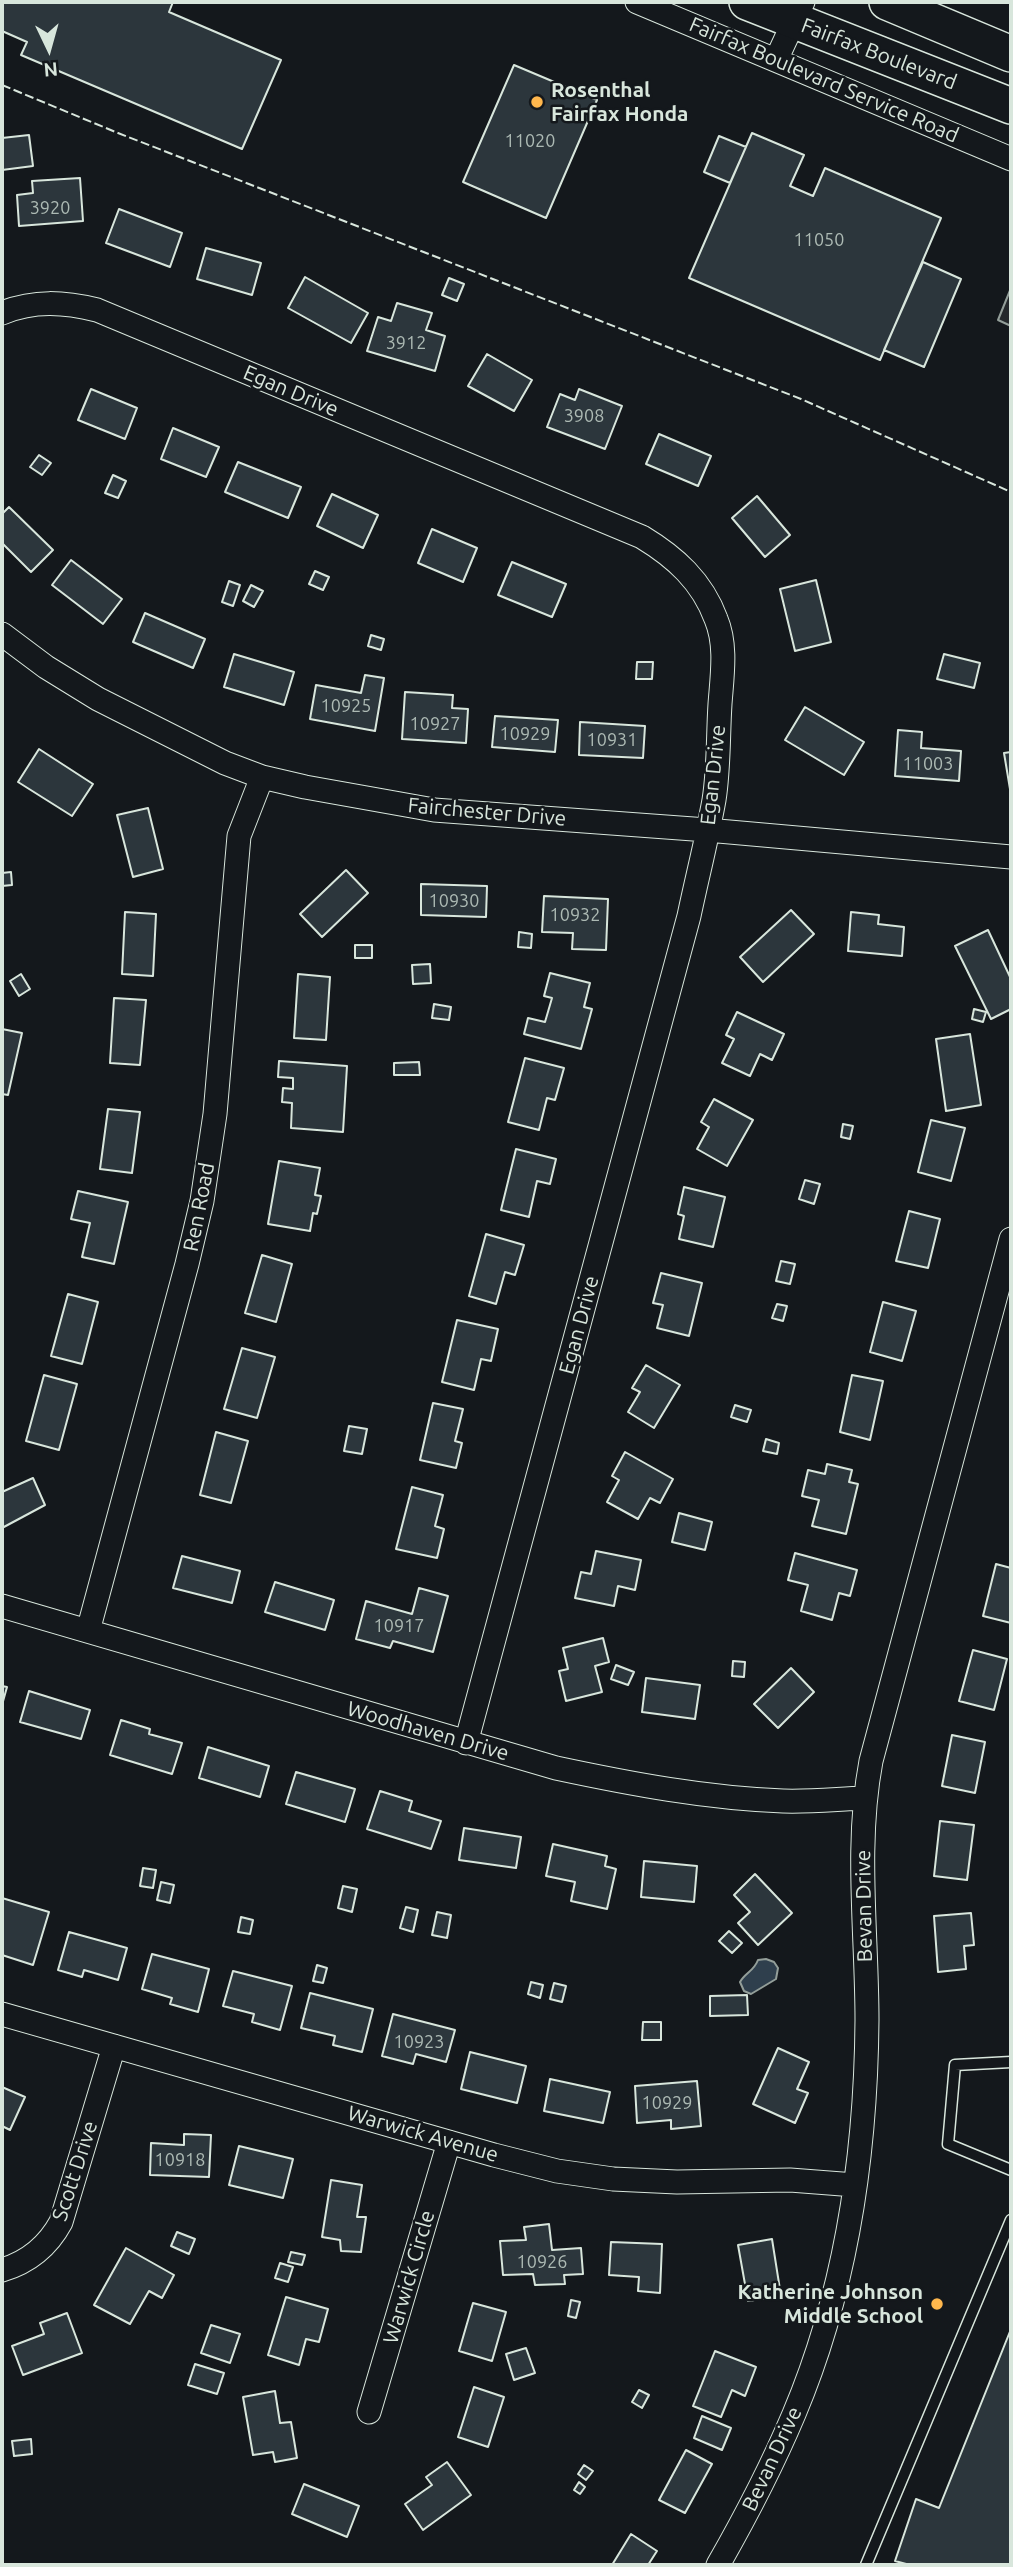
<!DOCTYPE html>
<style>
body{margin:0}
#map{position:relative;width:1013px;height:2567px;overflow:hidden;background:#14181c;font-family:Ubuntu,sans-serif}
canvas{display:block}
.frame{position:absolute;inset:0;border:4px solid #d8e6dc;pointer-events:none}
.north{position:absolute;left:14px;top:14px;width:70px;height:70px;-webkit-text-stroke:5px #14181c;paint-order:stroke;rotate:175deg;font-size:19px;font-weight:700;line-height:28px;text-align:center;color:#d8e6dc}
.north::after{content:'';display:block;margin:auto;width:24px;height:32px;background:#d8e6dc;clip-path:polygon(50% 0,100% 100%,50% 72%,0 100%)}
</style>
<div id="map">
<canvas width="1013" height="2567"></canvas>
<div class="frame"></div>
<div class="north">N</div>
</div>
<script>
const context = document.querySelector('canvas').getContext('2d');
context.lineJoin = 'round';
function fillPath(path, color) {
  context.fillStyle = color;
  context.fill(path, 'evenodd');
}
function stroke(path, color, width, dash) {
  context.strokeStyle = color;
  context.lineWidth = width;
  context.lineCap = dash ? 'butt' : 'round';
  context.setLineDash(dash || []);
  context.stroke(path);
}
function label(font, color, halo, rows, align = 'center') {
  context.font = font + ' Ubuntu,sans-serif';
  context.lineWidth = 5;
  context.setLineDash([]);
  context.textBaseline = 'middle';
  context.strokeStyle = halo;
  context.fillStyle = color;
  for (const [text, x, y, turn = 0] of rows) {
    context.save();
    context.translate(x, y);
    context.rotate((+turn || 0) * Math.PI / 180);
    context.textAlign = isNaN(turn) ? turn : align;
    if (halo) context.strokeText(text, 0, 0);
    context.fillText(text, 0, 0);
    context.restore();
  }
}
const parking = new Path2D(`
 M1011,288V326L998,320Z`);
fillPath(parking, '#24282b');
stroke(parking, '#939e99', 2);
const water = new Path2D(`
 M766,1959L774,1962L778,1968L776,1979L751,1994L744,1991L740,1982C745,1973 754,1971 758,1960Z`);
fillPath(water, '#2f3f4d');
stroke(water, '#939e99', 2);
const building = new Path2D(`
 M2,2H173L169,12L281,60L242,149L21,55L27,42L2,31Z
 M514,65L597,100L546,218L463,182Z
 M752,133L804,155L790,186L813,196L825,168L941,218L880,360L689,278Z
 M29,135L33,166L2,170V138Z
 M719,136L746,147L730,183L704,172Z
 M80,178L83,221L19,226L17,195L33,193L32,181Z
 M119,209L182,233L170,267L106,243Z
 M206,248L261,263L252,295L197,279Z
 M923,262L961,279L924,367L884,350Z
 M305,277L368,313L351,343L288,308Z
 M449,278L464,284L457,301L442,295Z
 M397,303L432,313L426,330L445,336L435,371L367,351L378,317L391,321Z
 M487,354L532,380L514,411L468,386Z
 M91,389L137,408L125,439L78,420Z
 M579,389L622,406L605,449L547,427L560,394L575,400Z
 M173,428L219,447L206,477L161,459Z
 M659,434L711,456L698,486L646,464Z
 M39,455L51,463L42,475L30,467Z
 M238,462L301,487L288,518L225,492Z
 M113,475L126,481L118,498L105,493Z
 M332,494L378,515L363,548L317,526Z
 M757,496L790,535L765,557L732,518Z
 M9,507L53,550L31,572L2,543V514Z
 M432,529L477,548L463,582L418,563Z
 M71,560L122,599L103,624L52,585Z
 M512,562L566,584L552,617L498,595Z
 M315,571L329,577L323,590L309,584Z
 M816,580L831,642L795,651L780,589Z
 M229,581L240,585L233,606L222,602Z
 M251,585L263,591L254,607L243,601Z
 M145,613L205,639L193,668L133,642Z
 M371,635L384,639L381,650L368,646Z
 M234,654L294,672L284,705L224,687Z
 M944,654L980,663L974,688L937,679Z
 M637,662H653L652,679H636Z
 M365,675L384,678L375,731L310,719L316,685L361,693Z
 M405,692L453,695L452,708L468,709L466,743L402,739Z
 M805,707L864,742L844,775L785,740Z
 M495,716L558,720L555,752L492,747Z
 M580,722L645,726L643,758L579,755Z
 M898,730L922,732L921,748L961,751L959,781L895,776Z
 M39,749L93,784L72,816L18,782Z
 M1011,752V789H1010L1004,753Z
 M148,808L163,869L133,877L117,815Z
 M346,870L368,893L322,937L300,914Z
 M11,872L12,885L2,886V873Z
 M421,884L487,886L486,917L421,915Z
 M544,896L608,899L606,950L572,949L573,933L542,932Z
 M791,910L814,934L763,982L740,957Z
 M125,912L156,914L153,976L122,974Z
 M851,912L879,915L878,924L904,927L902,956L848,951Z
 M988,930L1011,979V1009L991,1019L955,946Z
 M519,932L532,934L531,948L518,947Z
 M355,945H372V958H355Z
 M430,964L431,983L413,984L412,965Z
 M550,973L590,983L584,1007L592,1009L581,1049L524,1034L528,1018L545,1022L552,998L544,996Z
 M21,974L30,989L19,996L10,981Z
 M298,974L330,977L326,1040L294,1038Z
 M114,998L146,1000L140,1065L110,1063Z
 M434,1004L451,1007L449,1020L432,1018Z
 M974,1009L986,1012L983,1022L972,1019Z
 M737,1012L784,1034L772,1060L760,1054L750,1076L722,1063L734,1039L726,1035Z
 M2,1029L22,1033L8,1095L2,1094Z
 M970,1034L981,1105L946,1111L936,1039Z
 M525,1058L564,1068L555,1100L547,1098L539,1130L508,1122Z
 M279,1061L347,1066L343,1132L291,1128L292,1103L282,1102L283,1088L293,1089V1078L278,1077Z
 M419,1062L420,1075H394V1063Z
 M714,1099L753,1120L727,1166L697,1149L709,1127L701,1122Z
 M108,1109L140,1112L132,1173L100,1169Z
 M931,1120L965,1128L951,1181L918,1172Z
 M843,1124L853,1126L850,1139L841,1137Z
 M516,1149L556,1159L550,1184L537,1181L529,1217L501,1210Z
 M279,1161L320,1168L315,1195L321,1196L317,1214L313,1213L310,1231L268,1224Z
 M805,1180L820,1184L814,1204L799,1199Z
 M684,1187L725,1197L713,1247L679,1239L684,1216L678,1214Z
 M78,1191L128,1202L114,1264L82,1257L90,1223L71,1219Z
 M909,1211L940,1219L928,1268L896,1261Z
 M486,1234L524,1245L515,1275L505,1272L496,1304L469,1296Z
 M262,1255L292,1264L276,1322L245,1313Z
 M781,1261L795,1264L790,1284L776,1281Z
 M661,1273L702,1283L689,1336L657,1328L663,1305L653,1303Z
 M68,1294L98,1302L82,1364L51,1356Z
 M883,1302L916,1311L902,1361L870,1352Z
 M777,1304L787,1306L783,1321L772,1318Z
 M457,1320L498,1329L491,1361L481,1359L474,1390L442,1382Z
 M242,1348L275,1357L257,1418L224,1409Z
 M646,1365L680,1385L654,1428L628,1412L640,1392L632,1388Z
 M44,1375L77,1384L59,1450L26,1441Z
 M852,1375L883,1381L870,1440L840,1432Z
 M433,1403L463,1409L455,1441L462,1443L456,1468L420,1460Z
 M735,1405L751,1410L747,1422L731,1417Z
 M349,1426L367,1429L362,1454L344,1451Z
 M216,1432L248,1441L231,1503L200,1495Z
 M766,1439L779,1443L777,1454L763,1451Z
 M625,1452L673,1479L660,1503L650,1498L638,1519L607,1502L619,1480L612,1476Z
 M827,1464L852,1470L849,1482L858,1484L846,1534L812,1526L819,1500L802,1496L808,1470L825,1474Z
 M33,1478L45,1505L2,1528V1492Z
 M412,1487L443,1495L435,1526L444,1529L437,1558L396,1549Z
 M679,1513L712,1522L705,1550L672,1542Z
 M596,1551L641,1560L635,1590L618,1586L614,1606L575,1598L581,1572L591,1574Z
 M795,1553L857,1570L850,1596L839,1593L832,1620L801,1611L808,1585L788,1580Z
 M182,1556L240,1571L232,1603L173,1588Z
 M996,1564L1011,1568V1623L983,1616Z
 M275,1582L334,1600L325,1630L265,1612Z
 M419,1588L448,1596L433,1652L393,1641L390,1648L356,1639L366,1601L412,1614Z
 M603,1638L609,1662L595,1666L602,1692L566,1701L559,1671L568,1669L563,1648Z
 M973,1650L1007,1659L994,1710L959,1701Z
 M733,1661L745,1662L744,1677L732,1676Z
 M616,1665L634,1672L628,1685L611,1679Z
 M791,1668L814,1692L778,1728L754,1704Z
 M646,1678L700,1685L695,1719L642,1712Z
 M2,1686L7,1687L2,1705Z
 M29,1691L90,1710L81,1739L20,1722Z
 M121,1720L150,1729L149,1734L182,1743L172,1774L110,1755Z
 M952,1735L985,1742L975,1793L942,1786Z
 M208,1747L269,1766L260,1797L199,1778Z
 M296,1772L355,1789L345,1822L286,1804Z
 M380,1791L412,1801L409,1811L441,1821L431,1849L367,1829Z
 M940,1821L974,1825L967,1880L934,1876Z
 M464,1828L521,1837L516,1868L459,1860Z
 M553,1844L607,1856L605,1866L616,1869L607,1909L571,1901L575,1882L546,1876Z
 M644,1861L697,1866L694,1902L641,1897Z
 M143,1868L156,1870L153,1888L140,1886Z
 M755,1874L792,1913L758,1945L738,1923L750,1912L734,1895Z
 M161,1882L174,1885L170,1903L157,1900Z
 M343,1886L357,1889L352,1912L338,1908Z
 M2,1898L49,1912L33,1965L2,1955Z
 M406,1907L418,1910L413,1932L400,1928Z
 M437,1912L451,1915L447,1938L432,1935Z
 M971,1913L974,1945L964,1946L966,1969L938,1972L934,1916Z
 M241,1917L253,1920L250,1934L238,1932Z
 M729,1931L742,1943L732,1953L719,1941Z
 M69,1932L127,1948L118,1980L84,1970L82,1977L58,1970Z
 M152,1954L209,1969L198,2012L170,2004L172,1998L142,1989Z
 M317,1965L327,1968L323,1983L313,1981Z
 M233,1971L292,1986L280,2030L252,2022L254,2014L223,2006Z
 M531,1982L543,1985L540,1998L528,1994Z
 M554,1983L566,1986L562,2002L550,1999Z
 M310,1993L373,2009L362,2052L333,2045L335,2036L301,2028Z
 M747,1995L748,2015L710,2016V1996Z
 M393,2014L455,2030L446,2062L416,2054L413,2064L382,2056Z
 M643,2022H661V2040H642Z
 M778,2048L809,2062L797,2089L808,2093L795,2123L753,2104Z
 M470,2052L526,2066L517,2103L461,2089Z
 M550,2079L610,2092L603,2123L544,2111Z
 M697,2081L701,2126L671,2129V2120L637,2123L635,2086Z
 M2,2087L25,2097L10,2130L2,2126Z
 M184,2134L211,2135L209,2177L150,2175L151,2143L184,2145Z
 M239,2146L293,2159L283,2198L229,2185Z
 M331,2180L362,2185L357,2217H366L361,2252L341,2251L340,2240L322,2237Z
 M549,2224L552,2250L581,2248L583,2274L564,2275L565,2284L535,2285L533,2274L503,2275L500,2241L526,2240L524,2227Z
 M177,2232L195,2239L189,2254L171,2246Z
 M772,2239L781,2296L748,2301L738,2245Z
 M611,2242L662,2244L660,2293L638,2291L639,2277L609,2275Z
 M126,2248L174,2275L162,2298L149,2291L130,2324L94,2305Z
 M291,2252L305,2255L302,2265L288,2262Z
 M280,2263L293,2267L288,2282L275,2278Z
 M286,2297L328,2309L319,2342L306,2339L299,2365L268,2355Z
 M571,2300L580,2302L576,2318L568,2316Z
 M473,2303L506,2312L492,2361L459,2351Z
 M67,2313L82,2353L23,2375L12,2346L44,2334L40,2323Z
 M211,2325L240,2334L230,2363L201,2353Z
 M1011,2329V2565H910L895,2561L916,2499L939,2508Z
 M526,2348L535,2373L514,2380L506,2354Z
 M715,2351L756,2367L745,2396L732,2390L721,2417L693,2406Z
 M195,2364L224,2373L217,2394L188,2385Z
 M474,2387L504,2397L488,2447L458,2437Z
 M639,2390L649,2395L642,2408L632,2402Z
 M275,2391L280,2423L291,2422L297,2458L275,2462L273,2452L253,2455L243,2397Z
 M702,2416L731,2428L722,2450L694,2438Z
 M31,2439L32,2454L14,2456L12,2441Z
 M686,2450L712,2464L685,2513L659,2500Z
 M447,2462L471,2495L423,2530L405,2504L432,2485L426,2477Z
 M584,2465L593,2471L586,2480L578,2474Z
 M579,2482L585,2487L580,2494L574,2490Z
 M304,2484L359,2506L347,2537L292,2514Z
 M631,2534L657,2551L648,2565H612Z`);
fillPath(building, '#2c363c');
stroke(building, '#d8e6dc', 2);
const lane = new Path2D(`
 M1011,2062L955,2065L948,2144L1011,2170
 M866,2565L1011,2220`);
const street = new Path2D(`
 M637,2L1011,159
 M776,60L803,2
 M2,313C34,300 64,302 97,310L642,537C675,557 702,581 716,619C727,645 722,676 720,704C718,735 719,769 714,800C707,839 697,878 689,916L466,1743
 M2,634L46,667L98,699L225,763L262,777L305,787L434,810L707,830L1011,857
 M2,1606L556,1768C631,1784 706,1798 783,1801C810,1802 837,1799 864,1798
 M88,1631L187,1264L202,1201L215,1114L239,836L262,777
 M2,2014L494,2155L557,2171L613,2179L677,2182L790,2180L855,2185
 M2,2270C29,2262 48,2246 61,2222L114,2046
 M369,2412L449,2142
 M718,2565C746,2516 772,2466 794,2414C846,2291 866,2153 867,2020C867,1934 855,1846 871,1761L1011,1239`);
const primary = new Path2D(`
 M747,2L1011,106
 M887,2L1011,54`);
stroke(lane, '#d8e6dc', 13);
stroke(street, '#d8e6dc', 25);
stroke(primary, '#d8e6dc', 38);
stroke(lane, '#14181c', 10);
stroke(street, '#14181c', 23);
stroke(primary, '#14181c', 35);
stroke(new Path2D(`
 M2,85L118,133L801,399L1011,492`), '#d8e6dc', 2, [9, 3.5]);
for (const [x, y, r, color] of [
 [537,102,7,"#ffb74d"],
 [937,2304,7,"#ffb74d"]
]) {
  const dot = new Path2D();
  dot.arc(x, y, r, 0, 2 * Math.PI);
  context.fillStyle = color;
  context.fill(dot);
  stroke(dot, '#14181c', 2.5);
}
label('18px', '#adbab4', null, [
 ["11020",530,141],
 ["3920",50,208],
 ["11050",819,240],
 ["3912",406,343],
 ["3908",584,416],
 ["10925",346,706],
 ["10927",435,724],
 ["10929",525,734],
 ["10931",612,740],
 ["11003",928,764],
 ["10930",454,901],
 ["10932",575,915],
 ["10917",399,1626],
 ["10923",419,2042],
 ["10929",667,2103],
 ["10918",180,2160],
 ["10926",542,2262]
]);
label('21px', '#d8e6dc', '#14181c', [
 ["Fairfax Boulevard",879,54,21],
 ["Fairfax Boulevard Service Road",824,80,23],
 ["Egan Drive",291,391,23],
 ["Egan Drive",713,775,-84],
 ["Fairchester Drive",487,812,5],
 ["Ren Road",199,1207,-79],
 ["Egan Drive",579,1325,-75],
 ["Woodhaven Drive",428,1731,16],
 ["Bevan Drive",864,1906,-91],
 ["Warwick Avenue",423,2134,16],
 ["Scott Drive",75,2171,-72],
 ["Warwick Circle",409,2277,-74],
 ["Bevan Drive",772,2459,-65]
]);
label('bold 21px', '#d8e6dc', '#14181c', [
 ["Rosenthal",551,90],
 ["Fairfax Honda",551,114],
 ["Katherine Johnson",923,2292,"right"],
 ["Middle School",923,2316,"right"]
], 'left');
</script>
